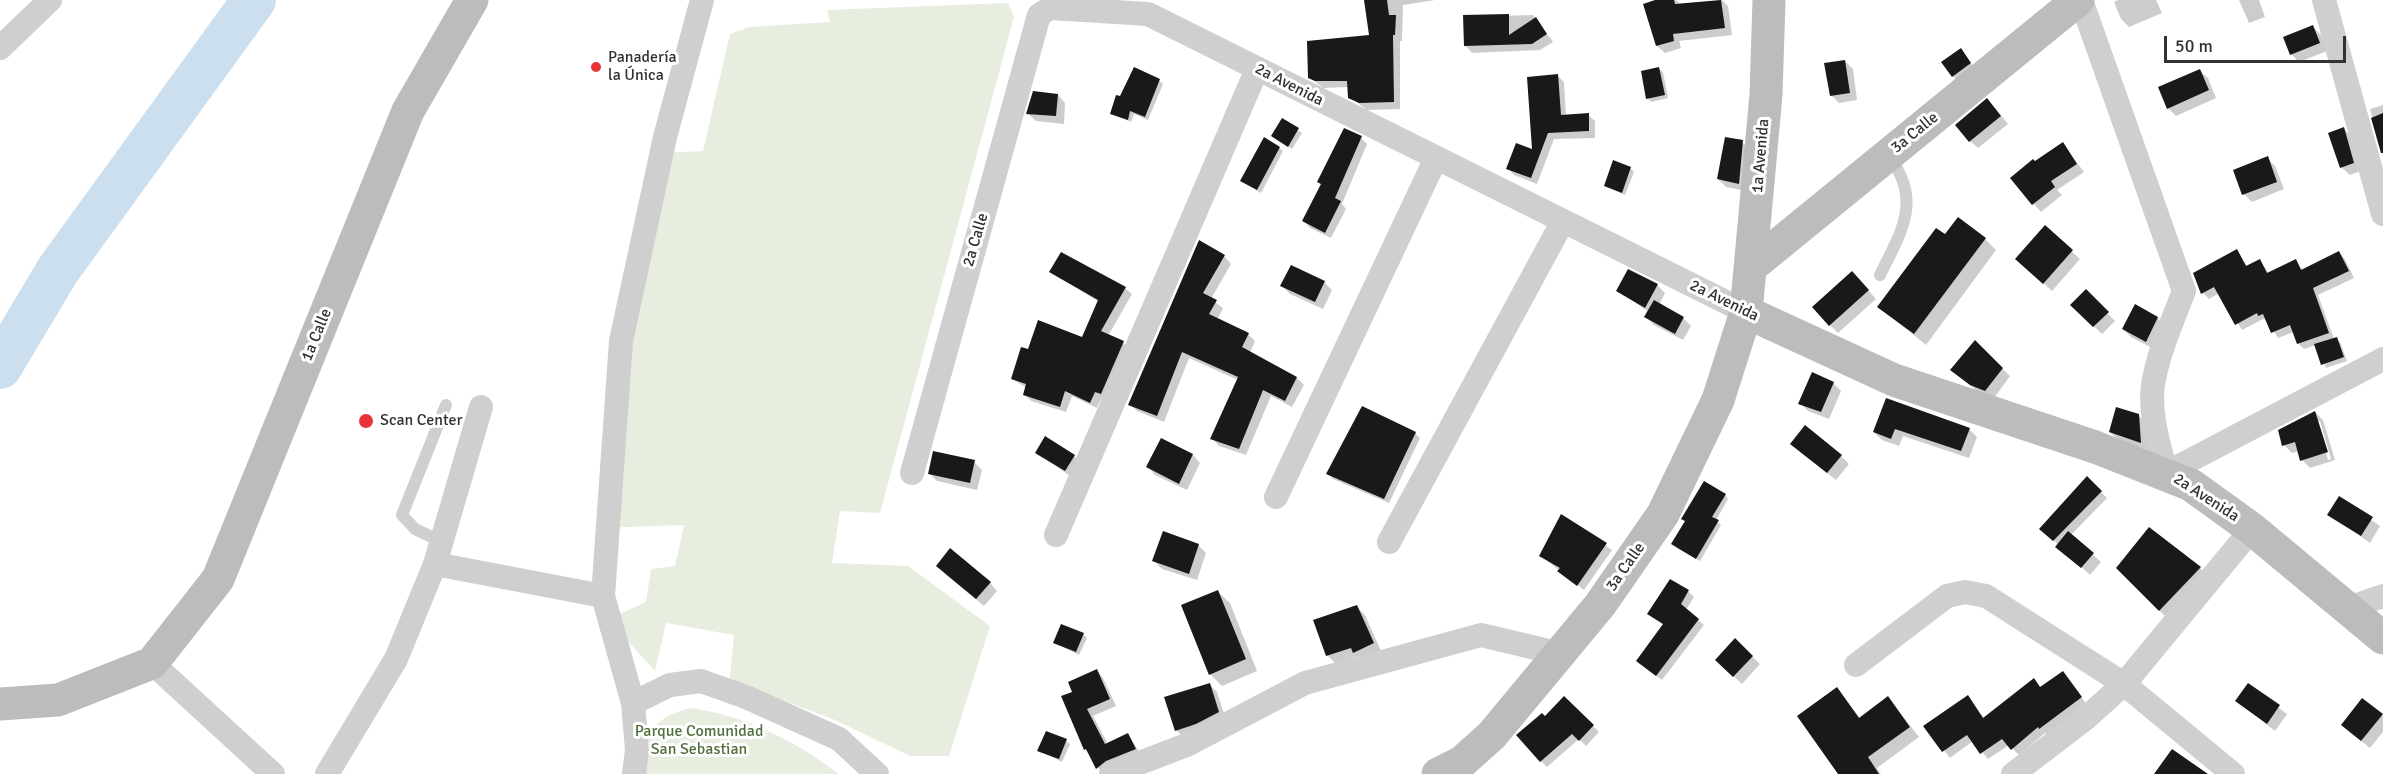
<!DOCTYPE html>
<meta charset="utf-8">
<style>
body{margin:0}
#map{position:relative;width:2383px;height:774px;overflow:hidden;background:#fff;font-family:Signika,sans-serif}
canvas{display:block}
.scale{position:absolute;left:2164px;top:36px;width:182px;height:27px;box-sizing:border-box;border:3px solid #323232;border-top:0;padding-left:8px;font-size:18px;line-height:21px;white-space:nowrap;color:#323232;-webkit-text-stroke:4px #fff;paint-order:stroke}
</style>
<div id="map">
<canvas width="2383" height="774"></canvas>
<div class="scale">50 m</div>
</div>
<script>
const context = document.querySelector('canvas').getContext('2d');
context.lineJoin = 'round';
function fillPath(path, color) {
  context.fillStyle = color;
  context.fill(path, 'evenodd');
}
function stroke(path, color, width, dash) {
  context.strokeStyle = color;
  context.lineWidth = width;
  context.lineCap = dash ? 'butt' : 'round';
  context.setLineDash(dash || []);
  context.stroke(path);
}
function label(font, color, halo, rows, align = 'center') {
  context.font = font + ' Signika,sans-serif';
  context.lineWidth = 6;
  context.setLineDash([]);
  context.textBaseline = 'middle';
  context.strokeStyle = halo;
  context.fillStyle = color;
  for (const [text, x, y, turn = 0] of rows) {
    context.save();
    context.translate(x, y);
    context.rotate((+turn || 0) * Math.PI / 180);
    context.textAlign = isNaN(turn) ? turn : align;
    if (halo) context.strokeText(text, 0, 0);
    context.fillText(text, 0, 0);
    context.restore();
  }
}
fillPath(new Path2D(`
 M1008,3L1014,17L880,513L840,511L832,563L908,566L990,626L949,756H910L835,720L771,696L729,688L734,635L666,623L655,671L608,619L646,602L651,569L675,566L684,525L599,528L663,153L703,151L730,34L749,27L830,22L827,10Z
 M690,708C744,715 796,741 839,774H646C642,734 651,719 690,708Z`), '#e7eee0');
fillPath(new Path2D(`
 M1365,0H1435L1403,5L1402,41H1400V109L1367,110L1350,97L1349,87L1323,88L1309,77L1370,37Z
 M1660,0H1676L1680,4L1722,0L1728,6L1732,35L1679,41L1681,48L1665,53L1657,46Z
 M2118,0H2156L2162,13L2129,27L2121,19L2114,2Z
 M2239,0H2259L2265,17L2249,23Z
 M1533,15L1553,42L1540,50L1472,53L1465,45V17Z
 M2313,27L2321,35L2327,51L2299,62L2291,54Z
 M1964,54L1974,67L1956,80L1944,62Z
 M1845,61L1853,69L1857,100L1839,103L1831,95Z
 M1659,69L1663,72L1668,98L1651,102L1648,98Z
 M2200,71L2208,78L2216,98L2176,116L2168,108Z
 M1558,76L1564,82L1566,116L1588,115L1595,121V138L1554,139L1537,184L1514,175L1508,168L1534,151Z
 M1159,81L1163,84L1148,120L1134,114L1131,122L1112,114L1121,98Z
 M1058,95L1065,103L1064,124L1036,121L1028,114Z
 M2383,105V155L2370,109Z
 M1995,108L2008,124L1978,148L1970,141Z
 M1283,120L1302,133L1292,149L1273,136Z
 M2344,129L2352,137L2361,171L2350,175L2342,168L2330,134Z
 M1361,138L1367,144L1342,204L1346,209L1331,238L1310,228L1304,221L1322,185L1318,182Z
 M1742,142L1750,150L1746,191L1726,187L1718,179Z
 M2063,144L2084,172L2057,190L2062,195L2041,212L2012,178Z
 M1279,148L1283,151L1261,193L1242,181Z
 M2267,158L2275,166L2284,189L2252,202L2244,194Z
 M1630,168L1634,172L1625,195L1605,186Z
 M2045,227L2080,259L2052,291L2025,266Z
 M1985,239L1996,250L1926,345L1879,307Z
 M2237,251L2248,267L2260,261L2269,273L2296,261L2303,270L2339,253L2345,259L2354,278L2318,295L2334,339L2340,342L2347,361L2326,368L2316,345L2304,349L2298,343L2294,332L2278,338L2267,320L2263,319L2242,330L2219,293L2209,299L2203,293Z
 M1224,256L1231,264L1211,299L1223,308L1217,320L1248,334L1255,341L1250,353L1297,378L1304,385L1292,407L1271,396L1246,455L1219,446L1212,438L1238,380L1189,358L1164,422L1137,411L1130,404Z
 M1629,271L1657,285L1665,293L1659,305L1683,318L1691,326L1683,340L1654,325L1646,317L1649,312L1618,291Z
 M1051,272L1125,288L1132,294L1108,336L1123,343L1130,349L1108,400L1102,397L1097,408L1072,396L1066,412L1031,401L1024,394L1027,388L1012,379L1029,351L1082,339L1099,302Z
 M1860,281L1876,299L1838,333L1830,325Z
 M1324,282L1332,290L1323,309L1290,294L1282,286Z
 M2086,291L2115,321L2102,334L2072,305Z
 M2136,307L2158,318L2165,326L2154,349L2131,337L2123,329Z
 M1975,343L2010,376L1994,398L1979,393L1952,370Z
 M1813,374L1833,383L1841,391L1829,419L1808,411L1800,403Z
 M1887,400L1969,429L1977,437L1969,458L1903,436L1899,446L1882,440L1874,432Z
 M2315,412L2323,420L2335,460L2310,468L2302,460L2299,451L2292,453L2284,445ZM2317,421H2320L2331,459L2328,460Z
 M2138,415L2146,423L2148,450L2118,440L2110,432Z
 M1415,433L1420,438L1389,503L1333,479L1328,474Z
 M1161,440L1193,455L1200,463L1187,490L1155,475L1148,467Z
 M1800,452L1841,456L1849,464L1836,480Z
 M1037,453L1074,456L1082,464L1073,478Z
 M974,462L982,470L977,490L937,481L929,473Z
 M2087,478L2107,498L2071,535L2101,562L2090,575L2048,535Z
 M1725,495L1728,499L1716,520L1721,525L1700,561L1677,548L1673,544Z
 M2339,498L2380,526L2370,543L2329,514Z
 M1562,516L1612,550L1584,590L1541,556Z
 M1198,545L1206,553L1197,580L1162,569L1154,561Z
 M2200,568L2207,575L2167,618L2136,587Z
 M945,574L990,583L997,591L984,606Z
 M1688,591L1694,597L1686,610L1704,625L1662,680L1643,666L1664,625L1649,614Z
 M1218,592L1230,603L1257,671L1222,686L1210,674Z
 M1357,607L1365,615L1381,651L1362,660L1358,656L1335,663L1327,655Z
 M1083,634L1087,638L1079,655L1055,643Z
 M1735,641L1760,664L1742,684L1717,660Z
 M1097,671L1103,678L1116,706L1093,716L1108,744L1128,735L1142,756L1103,774L1085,749L1074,692Z
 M2069,680L2087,705L2047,735L2045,733L2019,755L2009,745L1988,759L1973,741L1950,758L1925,726L1967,697L1985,719L2041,688Z
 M1209,684L1217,692L1226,720L1184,738L1176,730Z
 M2249,685L2287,714L2275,731L2237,701Z
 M1837,689L1860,718L1888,698L1919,737L1877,768L1881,774H1842Z
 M1564,698L1599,732L1586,746L1579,739L1547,767L1541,761L1545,718Z
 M2362,700L2383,716V732L2370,748L2350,732Z
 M1066,741L1070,744L1062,762L1039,751Z`), '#0003');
stroke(new Path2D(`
 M0,367L58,270L254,0`), '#ccdfee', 44);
fillPath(new Path2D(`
 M1364,0H1387L1389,15H1396L1395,35H1393L1394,102L1359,103L1348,98L1347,81H1315L1308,78L1307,41L1369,35Z
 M1655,0H1674L1675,4L1721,0L1725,28L1673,34L1674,41L1656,46L1643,4Z
 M1509,14V35L1536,17L1547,34L1532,44L1464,46L1463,15Z
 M2313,25L2320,43L2290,55L2283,37Z
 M1961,48L1971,63L1952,77L1941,62Z
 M1845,60L1850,93L1830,96L1824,63Z
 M1134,67L1160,79L1145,117L1130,111L1128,120L1110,114L1116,95L1120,96Z
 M1659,67L1665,95L1646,99L1641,71Z
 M2200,69L2209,90L2167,109L2158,87Z
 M1558,74L1561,115L1589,113V131L1548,133L1531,178L1506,169L1516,143L1532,149L1527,77Z
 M1033,91L1058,94L1056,116L1026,114Z
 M1987,98L2001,116L1969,142L1955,125Z
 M2383,113V153H2381L2371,118Z
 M1282,118L1299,128L1288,147L1271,136Z
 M2344,127L2354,163L2340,168L2328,133Z
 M1344,128L1362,136L1335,198L1341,201L1325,233L1302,221L1321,184L1317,182Z
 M1264,137L1280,147L1257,190L1240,181Z
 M1725,137L1743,140L1739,184L1717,179Z
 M2063,142L2077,164L2051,181L2055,187L2032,205L2010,178L2033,159L2035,161Z
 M2268,156L2277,182L2242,195L2233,170Z
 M1613,160L1631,167L1622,193L1604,186Z
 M1958,217L1986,238L1914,334L1877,307L1936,228L1945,234Z
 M2045,225L2073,250L2043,284L2015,259Z
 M1199,240L1225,255L1203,293L1217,300L1209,314L1249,333L1242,347L1297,377L1285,401L1263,390L1239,449L1210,439L1238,377L1182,352L1157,416L1128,405Z
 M2237,249L2246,266L2260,259L2267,273L2296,259L2301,270L2339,251L2349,271L2313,288L2329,333L2297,344L2290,325L2271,333L2263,314L2258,316L2257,313L2235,325L2214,287L2201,294L2193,273Z
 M1061,252L1126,287L1101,331L1124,341L1101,394L1095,392L1090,403L1065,391L1060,407L1023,395L1026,384L1011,379L1021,347L1028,349L1038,320L1082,337L1098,300L1049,272Z
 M1291,265L1325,281L1315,302L1280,286Z
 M1628,269L1658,284L1645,308L1616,291Z
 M1852,271L1869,290L1829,326L1812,307Z
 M2086,289L2109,312L2093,327L2070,305Z
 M1654,300L1684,317L1675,334L1644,317Z
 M2135,304L2158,317L2146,342L2122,329Z
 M2337,337L2344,357L2321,365L2314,344Z
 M1975,340L2003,368L1985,391L1970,385L1950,370Z
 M1812,372L1834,382L1821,412L1798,404Z
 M1886,398L1970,428L1961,451L1895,429L1891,439L1873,432Z
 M1362,406L1416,432L1384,499L1326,474Z
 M2116,407L2139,414L2141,443L2109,432Z
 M2315,411L2328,452L2300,461L2295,442L2282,446L2278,430Z
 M1805,425L1842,455L1827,473L1790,444Z
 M1045,436L1075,455L1065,471L1035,453Z
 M1161,438L1193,454L1179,484L1146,467Z
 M933,451L975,460L970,483L928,474Z
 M2087,476L2102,491L2053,541L2039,529Z
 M1704,481L1726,494L1712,517L1719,520L1696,559L1671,544L1685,521L1681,519Z
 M2339,496L2373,517L2361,536L2327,515Z
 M1561,514L1607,543L1577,586L1557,571L1560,568L1539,556Z
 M2149,527L2201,567L2159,611L2116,568Z
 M1163,531L1199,544L1189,574L1152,561Z
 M2068,531L2094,553L2081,568L2055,547Z
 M950,548L991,582L976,599L936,566Z
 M1670,579L1689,590L1681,604L1699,619L1656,676L1636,661L1663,624L1647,614Z
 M1218,590L1246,659L1209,675L1181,605Z
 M1357,605L1374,643L1353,653L1351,648L1326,656L1313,620Z
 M1061,624L1084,633L1076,652L1053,643Z
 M1735,638L1753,656L1733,677L1715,660Z
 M1097,669L1110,699L1087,709L1105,744L1128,733L1136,749L1106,761L1096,769L1086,749L1084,750L1061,696L1072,692L1068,682Z
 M2063,671L2082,697L2039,729L2038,727L2011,750L2002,739L1980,754L1967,735L1942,752L1923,726L1968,695L1983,718L2034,678L2040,687Z
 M1210,683L1219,712L1196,724L1175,731L1164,697Z
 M2248,683L2280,705L2267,724L2235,701Z
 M1837,687L1859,718L1888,696L1910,727L1868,757L1879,774H1838L1797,716Z
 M1564,696L1594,725L1579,741L1572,734L1540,762L1516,735L1542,713L1545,716Z
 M2362,698L2383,714L2361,741L2341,725Z
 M1046,731L1067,739L1059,759L1037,751Z
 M2172,749L2208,774H2154Z`), '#191919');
stroke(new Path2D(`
 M1880,275C1901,232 1923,201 1889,156
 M442,542L415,529L402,515L446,405`), '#cfcfcf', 12);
stroke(new Path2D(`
 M2081,0L2184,291C2172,322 2158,353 2153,385C2149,414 2159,445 2166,473L2383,359
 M2324,0L2383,214
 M0,48L50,0
 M912,473L1039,15L1050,8L1148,14L1746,312
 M1276,497L1436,158
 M1056,535L1257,69
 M1389,542L1563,221
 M435,564L603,596
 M2345,609L2383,596
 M152,663L273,774
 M1856,665L1947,596L1965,592L1986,596L2124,684L2233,774
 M633,703L670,685L701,681L746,697L839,739L877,774
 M327,774L396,659L435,564L481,407
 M634,774L637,750L633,703L603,596L621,341L665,137L702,0
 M1111,774L1189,744L1305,683L1481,635L1561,654
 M2013,774L2085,719L2124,684L2252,529`), '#cfcfcf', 24);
stroke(new Path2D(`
 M1752,266L2078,0
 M1746,312L1894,380L2095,447L2191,485L2252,529L2383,638
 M0,704L58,700L152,663L218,579L408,111L472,0
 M1438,774L1462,762L1492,735L1600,605L1663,514L1718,400L1746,312L1766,95L1769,0`), '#bcbcbc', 33);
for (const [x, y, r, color] of [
 [596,67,6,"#e83439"],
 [366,421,8,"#e83439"]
]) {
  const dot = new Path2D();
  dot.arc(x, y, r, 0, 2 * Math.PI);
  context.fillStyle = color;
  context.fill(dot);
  stroke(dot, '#fff', 2);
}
label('16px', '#323232', '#fff', [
 ["Panadería",608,58],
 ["la Única",608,76],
 ["Scan Center",380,421]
], 'left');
label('16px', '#323232', '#fff', [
 ["2a Avenida",1289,85,27],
 ["3a Calle",1915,133,-39],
 ["1a Avenida",1761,156,-85],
 ["2a Calle",976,240,-74],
 ["2a Avenida",1724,301,26],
 ["1a Calle",317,335,-68],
 ["2a Avenida",2206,498,33],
 ["3a Calle",1626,567,-55]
]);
label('16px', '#526f3d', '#fff', [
 ["Parque Comunidad",699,732],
 ["San Sebastian",699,750]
]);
</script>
